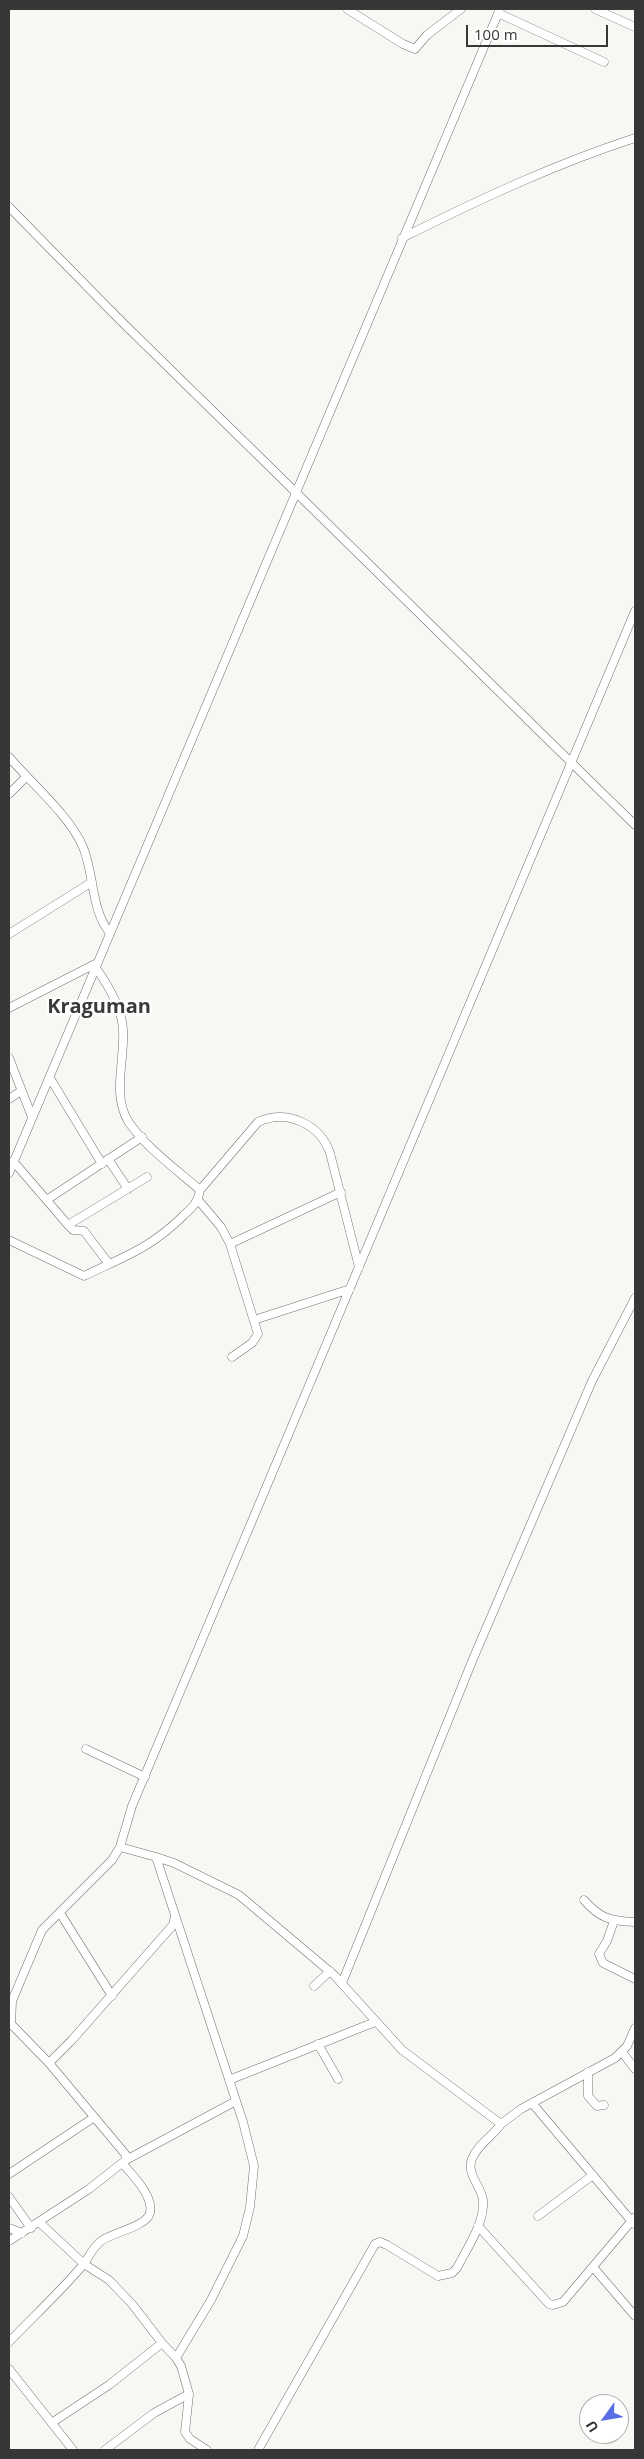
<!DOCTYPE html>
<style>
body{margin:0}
#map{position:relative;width:644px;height:2459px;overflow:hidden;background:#f6f8f4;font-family:"Open Sans",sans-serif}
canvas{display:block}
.frame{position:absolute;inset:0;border:10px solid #363736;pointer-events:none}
.north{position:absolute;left:579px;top:2394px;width:50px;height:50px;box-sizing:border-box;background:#fff;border:1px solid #afafaf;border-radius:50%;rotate:238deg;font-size:14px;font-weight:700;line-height:20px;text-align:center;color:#363736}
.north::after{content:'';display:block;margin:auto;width:18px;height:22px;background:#596ee5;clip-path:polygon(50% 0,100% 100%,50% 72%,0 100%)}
.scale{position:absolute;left:466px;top:25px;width:142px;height:22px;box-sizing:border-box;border:2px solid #363736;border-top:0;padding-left:6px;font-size:15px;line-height:18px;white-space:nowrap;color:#363736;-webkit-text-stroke:4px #fff;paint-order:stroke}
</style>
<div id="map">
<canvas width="644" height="2459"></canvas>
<div class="frame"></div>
<div class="north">U</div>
<div class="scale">100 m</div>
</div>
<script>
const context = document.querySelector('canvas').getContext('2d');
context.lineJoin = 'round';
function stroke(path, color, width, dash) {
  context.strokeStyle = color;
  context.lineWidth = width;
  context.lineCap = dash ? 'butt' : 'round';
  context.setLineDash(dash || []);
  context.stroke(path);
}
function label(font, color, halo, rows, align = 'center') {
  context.font = font + ' "Open Sans",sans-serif';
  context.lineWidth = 5;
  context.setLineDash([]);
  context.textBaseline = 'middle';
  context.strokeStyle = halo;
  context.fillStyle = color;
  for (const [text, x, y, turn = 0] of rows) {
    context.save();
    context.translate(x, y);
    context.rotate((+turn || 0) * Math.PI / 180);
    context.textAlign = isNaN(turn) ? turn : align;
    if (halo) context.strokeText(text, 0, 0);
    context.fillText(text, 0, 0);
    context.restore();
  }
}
const street = new Path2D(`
 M347,9L403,44L415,49L427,35L461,9
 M595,9L635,27
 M498,13L604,62
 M9,207L118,318L635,825
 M402,238C478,200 555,164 635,138
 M9,757C31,783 70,816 83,847C94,873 91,909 109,932
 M9,794L26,777
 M9,934L92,882
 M96,968C108,985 122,1009 123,1030C125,1060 112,1094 128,1121C144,1146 177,1170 200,1190L258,1122C287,1109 320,1124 330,1153L359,1267
 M9,1008L97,963
 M9,1058L32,1117
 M50,1078L102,1164
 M9,1099L21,1091
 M108,1159L128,1189
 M13,1161L68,1225L73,1230L84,1231L109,1264
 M9,1173L500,9
 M48,1199L142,1137
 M199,1201L221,1227L230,1244L258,1334L252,1343L232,1357
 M68,1225L147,1177
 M9,1240L84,1276C125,1256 151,1248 184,1215C193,1207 198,1202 200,1190
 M230,1244L341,1192
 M254,1320L350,1289
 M86,1749L145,1777
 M120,1847L156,1857L243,2122L254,2166L250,2207L243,2236L211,2300L176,2358
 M156,1857L174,1863L239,1895L334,1975L402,2050L501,2124L521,2109L615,2058L627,2046L635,2028
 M584,1900C600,1919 612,1921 635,1922
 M60,1913L112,1996
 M614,1921L607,1941L599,1954L603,1963L635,1979
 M342,1983L473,1659L592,1381L635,1298
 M314,1986L330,1971
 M318,2044L338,2079
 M622,2052L635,2069
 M49,2063L72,2040L173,1925L175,1916
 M588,2072V2096L597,2106L604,2105
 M229,2080L375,2022
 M532,2103L634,2224
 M126,2160L236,2101
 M9,2174L93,2118
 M9,2197L31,2228
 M538,2216L593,2175
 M39,2222L84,2264L109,2280L132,2304L162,2343L176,2358L181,2366L189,2394L185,2432L190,2439L207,2450
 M478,2226L549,2304L553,2305L563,2302L635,2217
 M9,2228L22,2233
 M9,2241L89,2189L126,2160V2155L49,2063L11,2024L12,2001L42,1930L112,1860L120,1847L132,1806L635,611
 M593,2267L635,2316
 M9,2342C33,2317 60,2292 83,2265C89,2257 93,2247 101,2241C113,2232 146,2227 150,2213C154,2196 133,2176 123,2164
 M9,2369L73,2450
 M53,2422L109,2385L162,2343
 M105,2450L154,2413L189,2394
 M258,2450L375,2244L380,2242L387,2245L438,2276L452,2273L457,2268C467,2248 485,2223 483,2200C481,2186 466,2174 472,2159C477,2145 493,2136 501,2124`);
stroke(street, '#70726f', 9);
stroke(street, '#fff', 8);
label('bold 20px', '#3a3b39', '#fff', [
 ["Kraguman",99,1007]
]);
</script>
